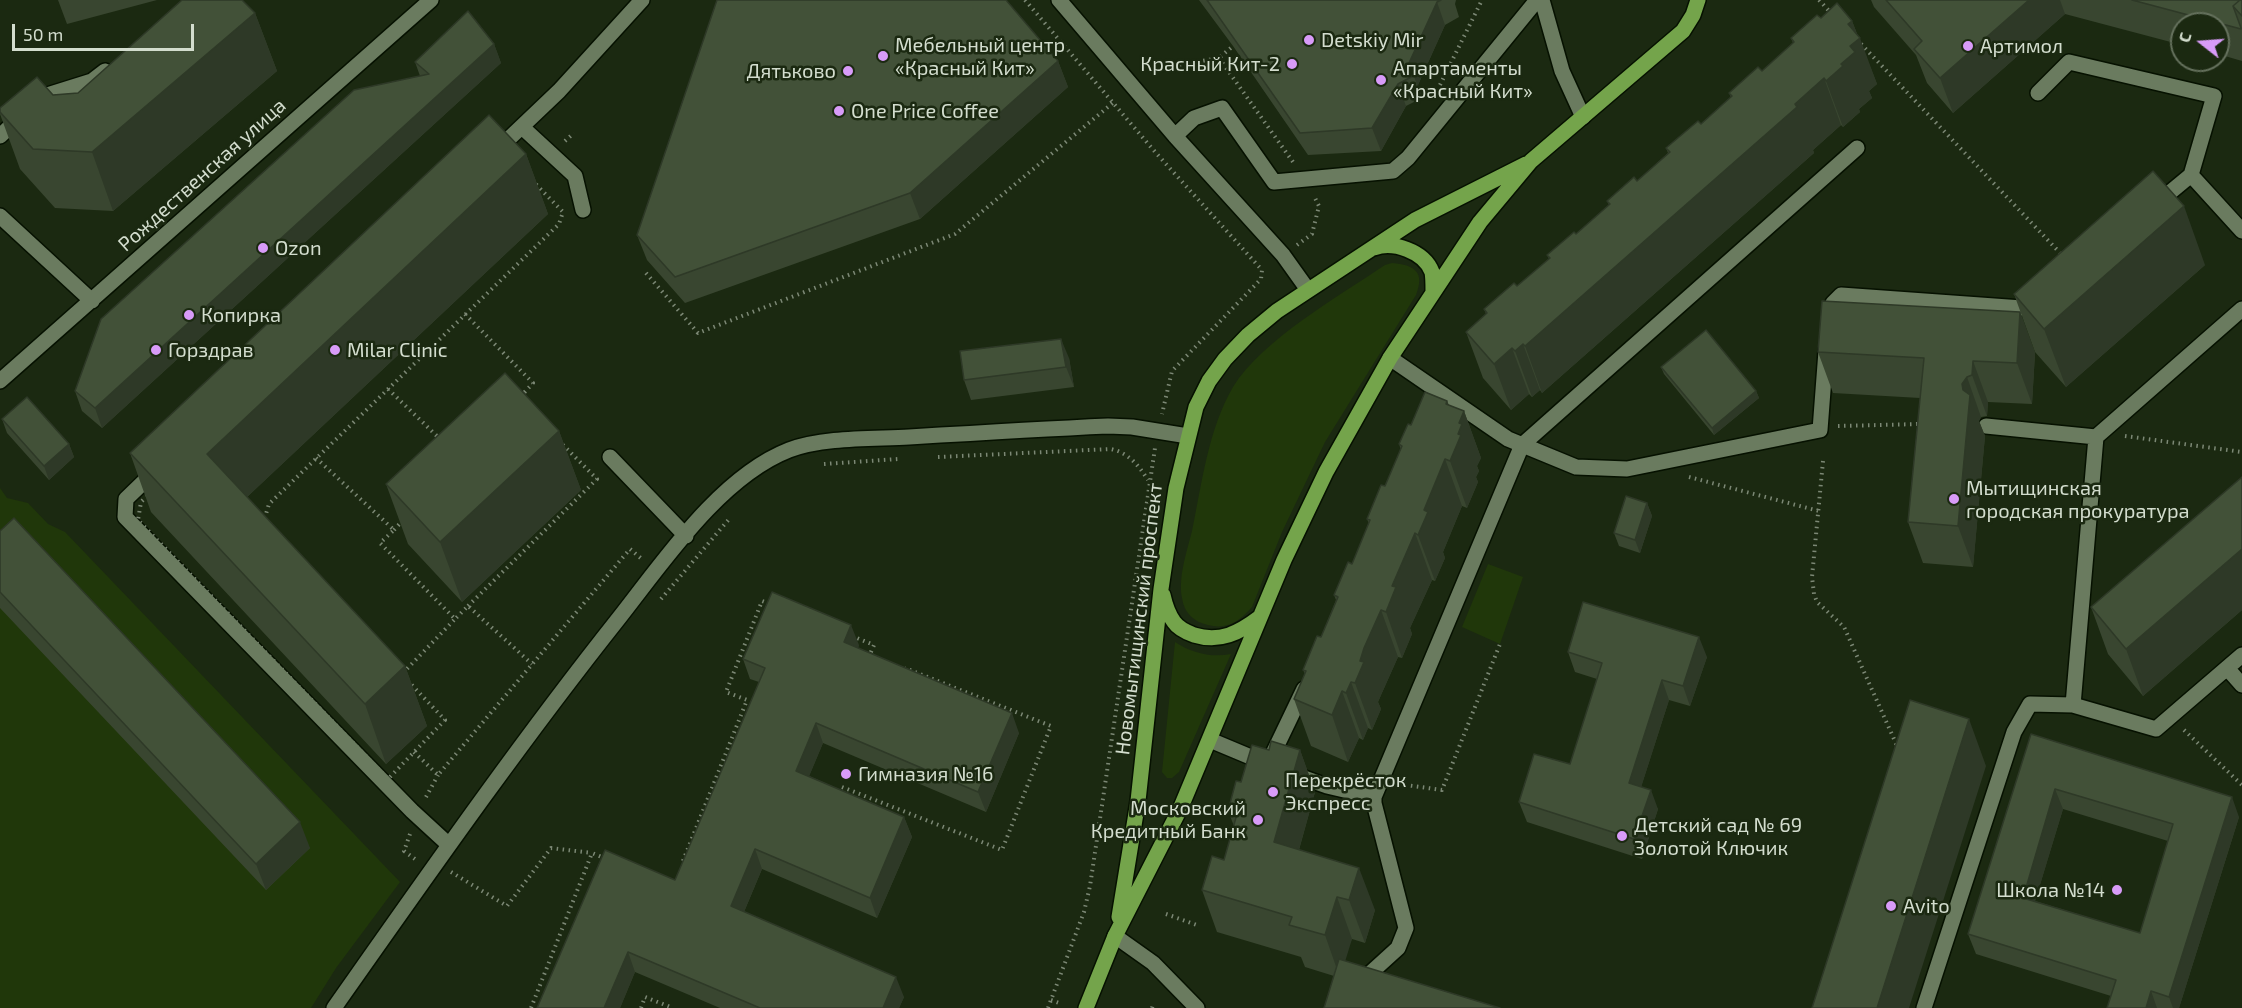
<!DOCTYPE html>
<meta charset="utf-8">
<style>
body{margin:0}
#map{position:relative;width:2242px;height:1008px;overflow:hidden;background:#1b2911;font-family:"Exo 2",sans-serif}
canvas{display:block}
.north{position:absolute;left:2170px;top:12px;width:60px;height:60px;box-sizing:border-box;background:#1b2911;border:2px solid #65715d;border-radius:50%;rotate:287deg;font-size:16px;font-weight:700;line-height:24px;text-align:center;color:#d3ddce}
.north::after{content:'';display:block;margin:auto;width:21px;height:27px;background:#d89bf8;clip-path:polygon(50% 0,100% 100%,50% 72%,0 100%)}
.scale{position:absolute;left:12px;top:24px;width:182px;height:27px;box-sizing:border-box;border:3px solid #d3ddce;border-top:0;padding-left:8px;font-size:18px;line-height:21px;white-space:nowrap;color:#d3ddce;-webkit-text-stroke:4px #1b2911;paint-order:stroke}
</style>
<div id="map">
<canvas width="2242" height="1008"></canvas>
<div class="north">С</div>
<div class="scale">50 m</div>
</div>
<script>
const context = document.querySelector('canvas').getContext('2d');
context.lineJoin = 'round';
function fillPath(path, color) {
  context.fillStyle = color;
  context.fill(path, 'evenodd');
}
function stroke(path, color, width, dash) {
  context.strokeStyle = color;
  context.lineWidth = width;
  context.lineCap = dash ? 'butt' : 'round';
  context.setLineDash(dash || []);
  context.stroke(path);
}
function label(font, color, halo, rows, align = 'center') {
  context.font = font + ' "Exo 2",sans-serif';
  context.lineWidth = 5;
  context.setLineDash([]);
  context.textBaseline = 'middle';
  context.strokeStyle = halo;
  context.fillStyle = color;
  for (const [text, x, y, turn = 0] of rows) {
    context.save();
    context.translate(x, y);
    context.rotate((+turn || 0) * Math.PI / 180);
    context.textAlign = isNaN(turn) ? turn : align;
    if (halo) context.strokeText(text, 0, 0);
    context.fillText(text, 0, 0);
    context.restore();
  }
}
fillPath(new Path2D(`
 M1392,263C1415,265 1425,272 1416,295L1325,442L1282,532L1252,607C1240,621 1227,630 1208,625C1194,622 1184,613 1182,598C1178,577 1187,551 1192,531C1202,483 1208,430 1233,387C1263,339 1338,297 1385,265Z
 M0,488L7,498L28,503L48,524L65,532L400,882L336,968L311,1008H0Z
 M1488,564L1523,577L1500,644L1462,627Z
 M1175,642C1192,653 1211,658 1231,654L1179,772L1172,778H1167L1162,772Z`), '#20370a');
const minor = new Path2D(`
 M1059,0L1175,136L1283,255L1308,290
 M1542,0L1562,71L1583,117
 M2038,93L2069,62L2214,96L2191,175
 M522,127L575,176L583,210
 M0,136L41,97L92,81L105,71
 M1175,136L1194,118L1222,108L1274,182L1393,171L1408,158L1537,0
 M496,151L559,91L642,0
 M2156,204L2191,175L2242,231
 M0,216L92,301
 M1829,318L1833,303L1841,295L2022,308L2038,305
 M1390,358L1508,439L1576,467L1627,469L1820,430L1826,351
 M0,381L431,0
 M2096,437L2242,309
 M610,457L686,536
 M155,471L126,499L125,517L412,811L449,845
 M2227,668L2242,685
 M2073,705L2156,729L2242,655
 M1210,740L1265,763
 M1269,762L1304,689
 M1293,774L1327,786L1374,797V803L1406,928L1398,948L1365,978
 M1374,797L1522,445L1857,148
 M1115,936L1153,963L1197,1008
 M334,1008C427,876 519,744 619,618C664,561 720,477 789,450C823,437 873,439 909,437C975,433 1042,429 1108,426L1132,427L1188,436
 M1924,1008L2014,732L2030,704L2073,705L2096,437L1986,426`);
const major = new Path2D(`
 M1374,248C1393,241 1424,251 1432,272C1433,277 1433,285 1433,291
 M1163,595C1165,604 1168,614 1174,622C1178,628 1186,632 1194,635C1220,643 1239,633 1260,617
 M1119,917L1138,801L1161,589L1176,488L1196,407L1209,381L1225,359L1248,335L1277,311L1415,220L1526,164
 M1086,1008L1115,936L1181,807L1284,560L1326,472L1390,358L1480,222L1531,161L1683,31L1693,15L1698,0`);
stroke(minor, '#061100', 18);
stroke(major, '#061100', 18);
stroke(new Path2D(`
 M1025,0L1156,153L1262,270L1261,279L1172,371L1162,414
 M1819,0L1831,13
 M1861,44L2063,256
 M1219,58L1293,162
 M1150,70L1219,58L1233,46
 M1440,85L1482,0
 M565,141L574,133
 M515,163L563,212L559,224L269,504L262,527L445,720L388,779L138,520L141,502L500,165Z
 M1297,245L1312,234L1319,206L1314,196
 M646,273L698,333L955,234L1114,102
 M465,314L533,383L522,395
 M388,389L439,438
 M1838,426L1921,424
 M2125,436L2242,452
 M938,457L1111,449C1129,453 1139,466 1148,480
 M316,458L394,530L380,543L455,619L468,606L532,664
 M1823,461L1812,577L1814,594L1817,602L1844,627L1898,748
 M824,464L898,459
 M1689,477L1819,511
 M394,530L403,520
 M661,599L730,518
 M468,606L597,479L563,445
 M852,636L874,645L870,654L873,656
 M403,673L455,619
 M2184,730L2242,785
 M414,752L438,775L630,549L643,560
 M1399,784L1442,790L1500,644
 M842,787L1002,850L1051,726L905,668
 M426,797L438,775
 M410,834L404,851L415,859
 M683,861L747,700L726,692L762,601L770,604
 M451,872L507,906L551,848L592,853
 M1166,914L1197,925
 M1051,1000L1062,1004
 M531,1008L592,853L604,858
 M641,1008L645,997L673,1008
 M1048,1008L1084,912L1090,886L1155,448
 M1152,1008L1153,1005`), '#7c8875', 4, [1.5, 4.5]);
stroke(minor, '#6a7b5f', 15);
stroke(major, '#74a44b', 15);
fillPath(new Path2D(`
 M58,0H157L67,24Z
 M1199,0H1456L1455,4L1459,17L1445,25L1418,85L1422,98L1406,106L1381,151L1308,155L1233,46Z
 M1871,0H2242V61L2218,54V24H2182V45L2065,14L1953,113L1927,83L1916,55L1874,7Z
 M255,13L277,71L113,211L55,208L20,169L0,114V108L53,95L78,93Z
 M1821,18L1852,21L1877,84L1869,91L1872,98L1859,109L1860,112L1843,127L1841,125L1813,150L1814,153L1542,393L1540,390L1532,397L1529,394L1511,410L1483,378L1466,332L1486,314L1484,309L1517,286L1549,259L1547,255L1576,234L1609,205L1607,201L1637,181L1668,153L1666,148L1701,124L1731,98L1729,93L1762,71L1793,43L1791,38Z
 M494,44L501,63L102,428L82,411L75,391L420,76L415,62Z
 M1058,61L1068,87L920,219L685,303L647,260L637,235Z
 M526,154L548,214L247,497L405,666L427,726L386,764L151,512L130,453Z
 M2205,265L2066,387L2035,352L2014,294Z
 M2020,312L2035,353L2032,404L1988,402L1987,416L1981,417L1979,421L1985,436L1973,567L1923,563L1908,522L1920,398L1833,393L1818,352Z
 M1069,358L1074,387L971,400L964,380Z
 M1661,367L1756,391L1759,398L1714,435L1664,374Z
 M1447,401L1449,405L1464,411L1481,458L1477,466L1479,471L1476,477L1478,482L1467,508L1462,506L1443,552L1445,558L1435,581L1432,580L1410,628L1412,634L1402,658L1398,657L1381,695L1378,702L1381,709L1372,730L1368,728L1363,740L1359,738L1348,762L1311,746L1294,699L1305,674L1303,670L1321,637L1336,600L1334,595L1352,564L1369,524L1367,519L1385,486L1401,450L1399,444L1411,425Z
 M2,419L69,444L74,457L49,480L7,433Z
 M559,431L581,490L462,602L408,544L386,484Z
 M2242,477V610L2143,696L2108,654L2091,607Z
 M1647,503L1652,516L1640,553L1619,546L1614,533Z
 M0,531L310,848L266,890L0,608Z
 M859,645L858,648L1019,733L986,812L823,743L809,776L904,817L912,837L877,918L762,869L744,912L904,997L899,1008H720L635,972L620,1008H537L675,880L759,682L750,679L743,659Z
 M1568,652L1707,657L1690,706L1669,700L1641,787L1658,809L1642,859L1527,822L1519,802L1570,764L1597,679L1575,672Z
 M2031,734L2239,817L2179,1008H2107L2111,996L1976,954L1968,934ZM2063,809L2168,841L2140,933L2035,901Z
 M1269,750H1300L1315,792L1299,850L1375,910L1365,943L1352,939L1334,976L1305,967L1301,957L1217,932L1202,890L1224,860L1234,826L1228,811Z`), '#394630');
fillPath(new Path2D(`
 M2029,0H2060L2065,14L1953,113L1940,78Z
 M1437,2L1445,25L1418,85L1422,98L1409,63Z
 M255,13L277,71L113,211L92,152Z
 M1852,21L1859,39L1860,38L1877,84L1869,91L1872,98L1859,109L1860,112L1843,127L1826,81L1841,64L1850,46L1848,24Z
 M494,44L501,63L102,428L95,408Z
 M1058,61L1068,87L920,219L910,193Z
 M1824,78L1841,125L1813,150L1814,153L1542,393L1525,346Z
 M1398,84L1406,106L1381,151L1372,128Z
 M526,154L548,214L229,514L207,454Z
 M2184,206L2205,265L2066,387L2044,329Z
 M2020,312L2035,353L2032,404L2017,363Z
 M1061,339L1069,358L1074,387L1066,367Z
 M1523,344L1540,390L1532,397L1515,351Z
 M1512,348L1529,394L1511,410L1494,364Z
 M1973,361L1988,402L1987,416L1972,375Z
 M1967,377L1981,417L1979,421L1985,436L1973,567L1958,526L1963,390L1962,384Z
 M1756,391L1759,398L1714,435L1712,428Z
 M1447,401L1459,432V423L1464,411L1481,458L1477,466L1479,471L1476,477L1478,482L1467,508L1450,461L1446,404Z
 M559,431L581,490L462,602L440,542Z
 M69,444L74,457L49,480L44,466Z
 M1445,459L1462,506L1443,552L1445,558L1435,581L1418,535L1424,510Z
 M1647,503L1652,516L1640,553L1635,540Z
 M1415,533L1432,580L1410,628L1412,634L1402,658L1386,612L1392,586Z
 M2242,549V610L2143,696L2126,649Z
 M1381,610L1398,657L1381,695L1378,702L1381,709L1372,730L1355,683L1360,661L1364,648Z
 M851,625L859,645L851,662L844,642Z
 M1699,637L1707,657L1690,706L1683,686Z
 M405,666L427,726L386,764L365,704Z
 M1662,680L1669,700L1636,803L1629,783Z
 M1351,682L1368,728L1363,740L1346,693Z
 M1342,691L1359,738L1348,762L1332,715Z
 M1012,713L1019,733L986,812L978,792Z
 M1969,719L1986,766L1909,1008H1877Z
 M816,723L823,743L803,791L796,771Z
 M1300,750L1315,792L1289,885L1274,842Z
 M2055,789L2063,809L2030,918L2023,898Z
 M1651,790L1658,809L1642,859L1634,839Z
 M2232,797L2239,817L2179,1008H2173L2169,997Z
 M904,817L912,837L877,918L870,898Z
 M300,822L310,848L266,890L256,864Z
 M755,849L762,869L738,926L731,906Z
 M1359,868L1375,910L1365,943L1349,900Z
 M1337,897L1352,939L1340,978L1325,935Z
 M628,952L635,972L620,1008H604Z
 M896,977L904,997L899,1008H883Z
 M2151,991L2157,1008H2146Z`), '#2e3927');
const building = new Path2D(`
 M182,0H242L255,13L92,152L33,149L0,112V108L37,77L53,95L78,93Z
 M717,0H1006L1058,61L910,193L675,277L637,235Z
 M1207,0H1441L1437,2L1409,63L1413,76L1398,84L1372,128L1300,133Z
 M1886,0H2029L1940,78L1914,49L1922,41Z
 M2132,0H2240L2233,6L2241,28V29Z
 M2240,0H2242V16L2233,6Z
 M1837,3L1852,21L1848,24L1860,38L1850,46L1855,52L1841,64L1843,66L1826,81L1824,78L1795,104L1797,107L1525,346L1523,344L1515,351L1512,348L1494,364L1466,332L1487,313L1484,309L1514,283L1517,286L1550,258L1547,255L1574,232L1576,234L1610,204L1607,201L1634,177L1637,181L1670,152L1666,148L1698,121L1701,124L1732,96L1729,93L1758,67L1762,71L1794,42L1791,38L1817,15L1821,18Z
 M468,11L494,44L95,408L75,391L101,319L354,90L429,74L415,62Z
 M489,115L526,154L207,454L405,666L365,704L130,453Z
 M2153,171L2184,206L2044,329L2014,294Z
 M1822,301L2020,312L2017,363L1973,361L1972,375L1967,377L1962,384L1963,390L1970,395L1958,526L1908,522L1924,358L1818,352Z
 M1706,330L1756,391L1712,428L1661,367Z
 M1061,339L1066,367L964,380L960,351Z
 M505,373L559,431L440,542L386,484Z
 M1425,392L1447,401L1446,404L1464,411L1459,423L1462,424L1458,434L1461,435L1450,461L1445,459L1424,510L1428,512L1418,535L1415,533L1392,586L1396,587L1386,612L1381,610L1364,648L1360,661L1364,662L1355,683L1351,682L1346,693L1342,691L1332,715L1294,699L1306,671L1303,670L1317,636L1321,637L1338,597L1334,595L1348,562L1352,564L1370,520L1367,519L1381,485L1385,486L1402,446L1399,444L1408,424L1411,425Z
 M27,397L69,444L44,466L2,419Z
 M2242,477V549L2126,649L2091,607Z
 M1626,496L1647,503L1635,540L1614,533Z
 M14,518L300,822L256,864L0,592V531Z
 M772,592L851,625L844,642L1012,713L978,792L816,723L796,771L904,817L870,898L755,849L731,906L896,977L883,1008H760L628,952L604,1008H537L605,850L675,880L765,668L743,659Z
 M1583,602L1699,637L1683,686L1662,680L1629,783L1651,790L1634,839L1519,802L1534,754L1570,764L1602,663L1568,652Z
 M1910,700L1969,719L1877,1008H1812Z
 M2031,734L2232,797L2169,997L2151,991L2146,1008H2107L2116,980L1968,934ZM2055,789L2173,824L2140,933L2023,898Z
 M1271,741L1300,750L1274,842L1359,868L1349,900L1337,897L1325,935L1289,925L1292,917L1202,890L1212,856L1224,860L1237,814L1228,811L1236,781L1241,782L1252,745L1269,750Z
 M1339,959L1500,1008H1324Z`);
fillPath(building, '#425138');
stroke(building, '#2e3927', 1.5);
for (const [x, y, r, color] of [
 [1309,40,6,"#d89bf8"],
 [1968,46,6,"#d89bf8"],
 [883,56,6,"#d89bf8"],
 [1292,64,6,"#d89bf8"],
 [848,71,6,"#d89bf8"],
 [1381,80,6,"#d89bf8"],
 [839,111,6,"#d89bf8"],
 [263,248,6,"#d89bf8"],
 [189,315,6,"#d89bf8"],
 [156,350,6,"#d89bf8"],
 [335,350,6,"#d89bf8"],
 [1954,499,6,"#d89bf8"],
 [846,774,6,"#d89bf8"],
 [1273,792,6,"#d89bf8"],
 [1258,820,6,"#d89bf8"],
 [1622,836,6,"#d89bf8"],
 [2117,890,6,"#d89bf8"],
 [1891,906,6,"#d89bf8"]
]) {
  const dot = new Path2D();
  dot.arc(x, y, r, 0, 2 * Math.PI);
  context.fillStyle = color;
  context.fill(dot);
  stroke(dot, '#1b2911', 2);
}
label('20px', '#d3ddce', '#1b2911', [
 ["Detskiy Mir",1321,40],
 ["Мебельный центр",895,45],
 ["«Красный Кит»",895,68],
 ["Артимол",1980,46],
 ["Красный Кит-2",1280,64,"right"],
 ["Апартаменты",1393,68],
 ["«Красный Кит»",1393,91],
 ["Дятьково",836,71,"right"],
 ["One Price Coffee",851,111],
 ["Ozon",275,248],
 ["Копирка",201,315],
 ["Горздрав",168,350],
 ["Milar Clinic",347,350],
 ["Мытищинская",1966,488],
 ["городская прокуратура",1966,511],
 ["Гимназия №16",858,774],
 ["Перекрёсток",1285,780],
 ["Экспресс",1285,803],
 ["Московский",1246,808,"right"],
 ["Кредитный Банк",1246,831,"right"],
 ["Детский сад № 69",1634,825],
 ["Золотой Ключик",1634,848],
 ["Школа №14",2105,890,"right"],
 ["Avito",1903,906]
], 'left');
label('20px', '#d3ddce', '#1b2911', [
 ["Рождественская улица",202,175,-42],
 ["Новомытищинский проспект",1139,619,-83]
]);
</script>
